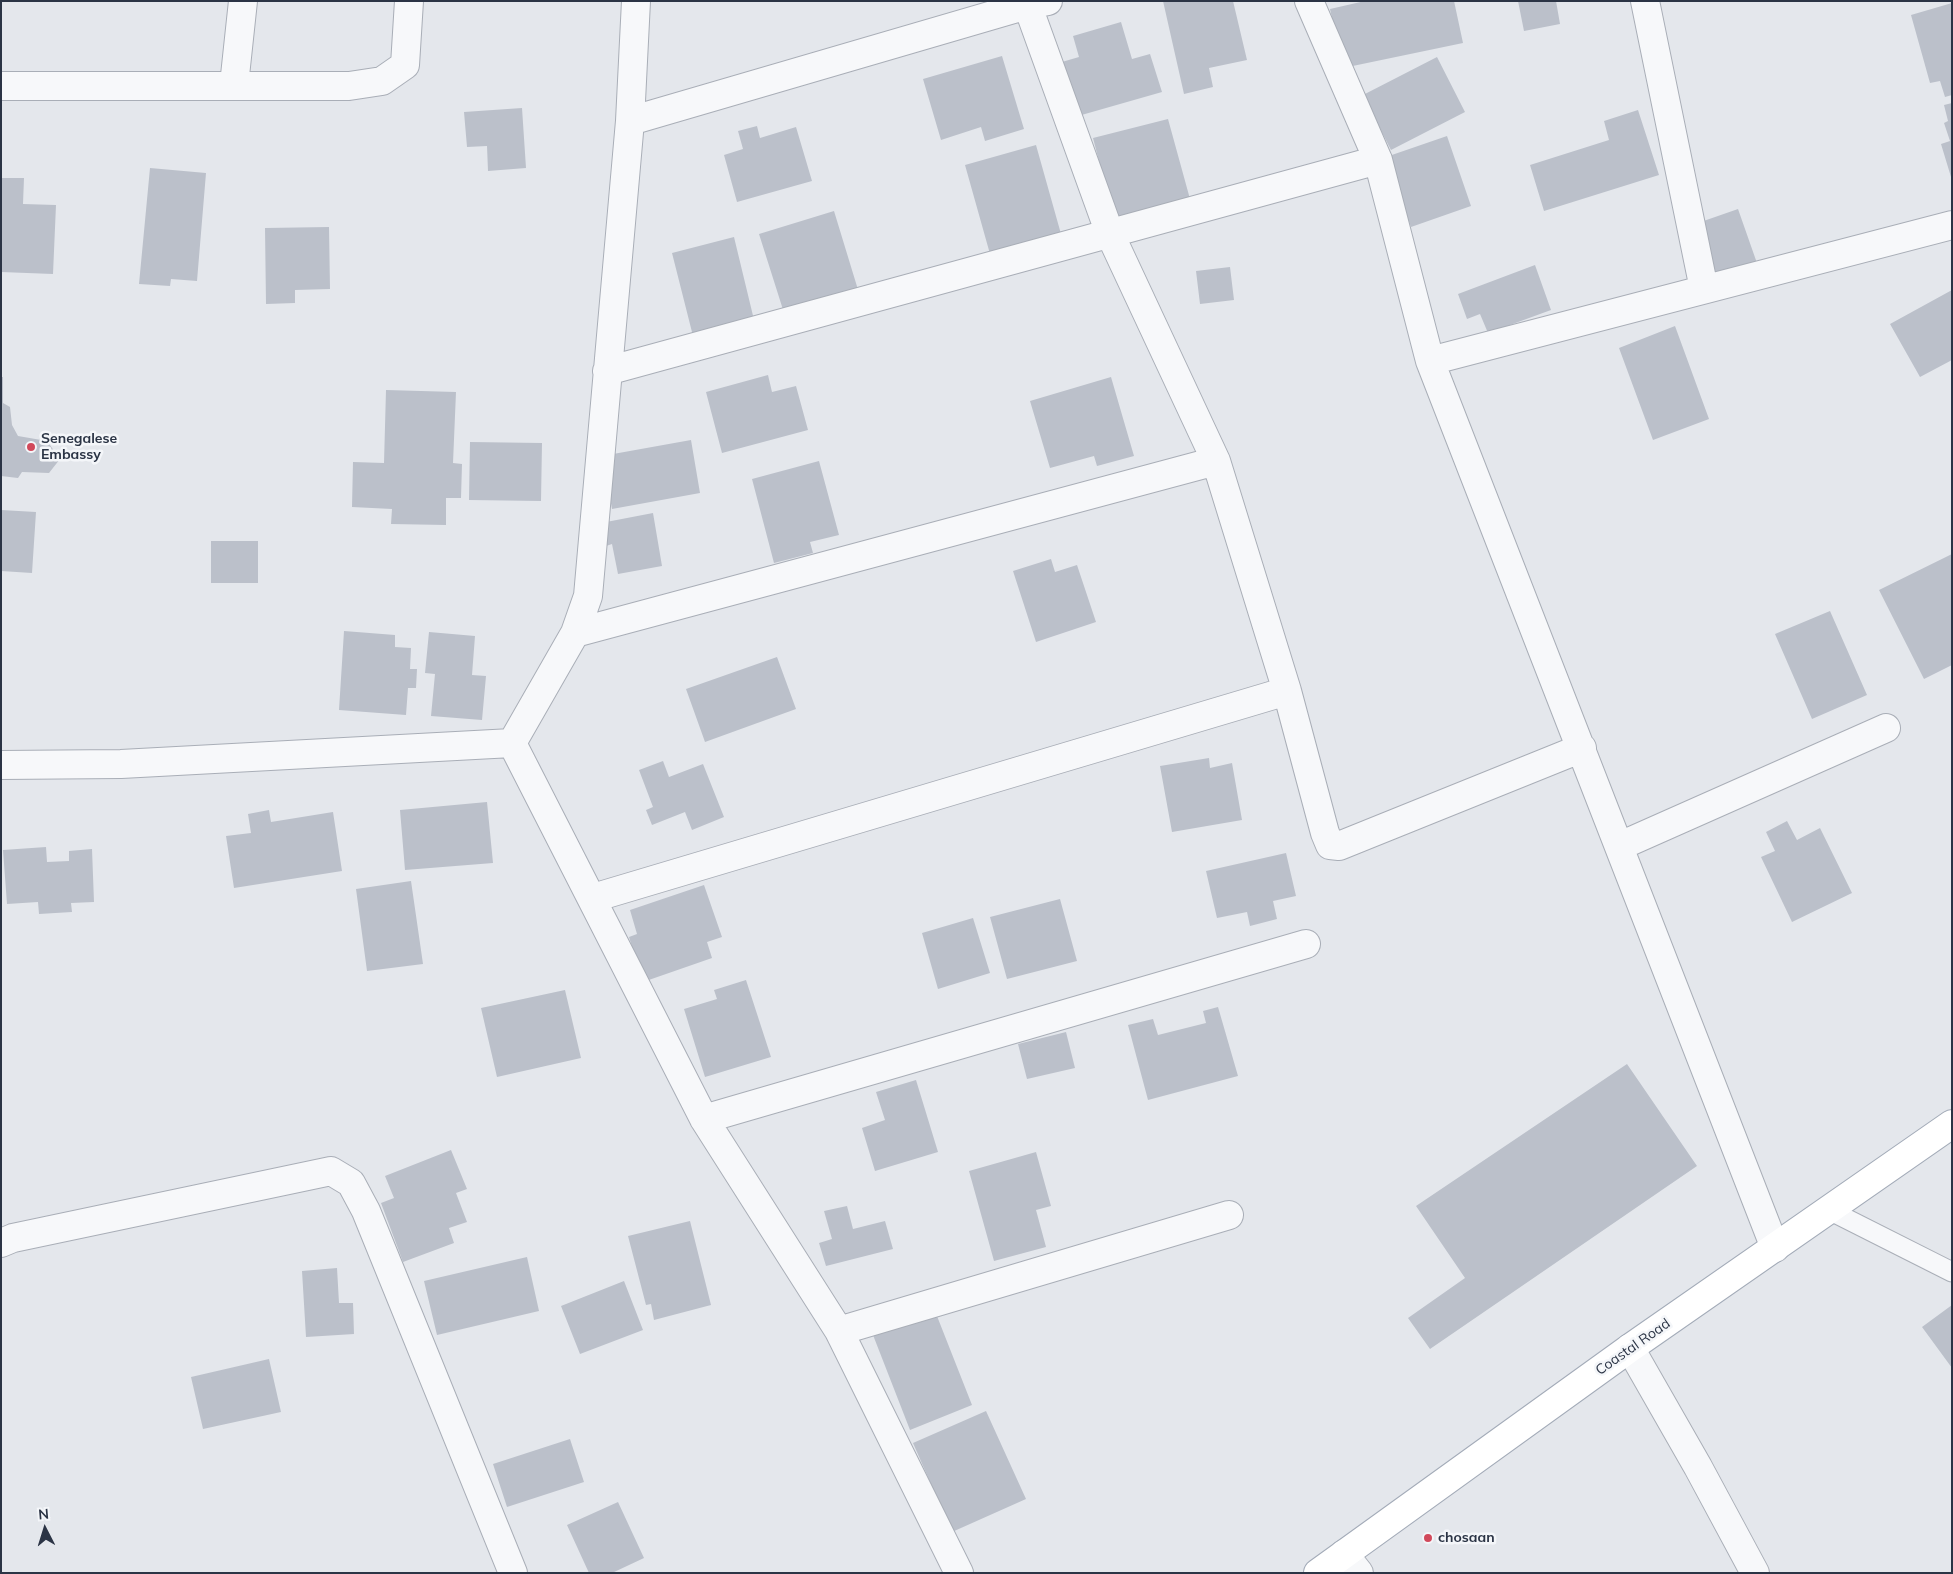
<!DOCTYPE html>
<style>
body{margin:0}
#map{position:relative;width:1953px;height:1574px;overflow:hidden;background:#e4e7ec;font-family:Mulish,sans-serif}
canvas{display:block}
.frame{position:absolute;inset:0;border:2px solid #2b3445;pointer-events:none}
.north{position:absolute;left:20px;top:1504px;width:50px;height:50px;-webkit-text-stroke:4px #f4f6f9;paint-order:stroke;rotate:355deg;font-size:14px;font-weight:700;line-height:20px;text-align:center;color:#2b3445}
.north::after{content:'';display:block;margin:auto;width:18px;height:22px;background:#2b3445;clip-path:polygon(50% 0,100% 100%,50% 72%,0 100%)}
</style>
<div id="map">
<canvas width="1953" height="1574"></canvas>
<div class="frame"></div>
<div class="north">N</div>
</div>
<script>
const context = document.querySelector('canvas').getContext('2d');
context.lineJoin = 'round';
function fillPath(path, color) {
  context.fillStyle = color;
  context.fill(path, 'evenodd');
}
function stroke(path, color, width, dash) {
  context.strokeStyle = color;
  context.lineWidth = width;
  context.lineCap = dash ? 'butt' : 'round';
  context.setLineDash(dash || []);
  context.stroke(path);
}
function label(font, color, halo, rows, align = 'center') {
  context.font = font + ' Mulish,sans-serif';
  context.lineWidth = 5;
  context.setLineDash([]);
  context.textBaseline = 'middle';
  context.strokeStyle = halo;
  context.fillStyle = color;
  for (const [text, x, y, turn = 0] of rows) {
    context.save();
    context.translate(x, y);
    context.rotate((+turn || 0) * Math.PI / 180);
    context.textAlign = isNaN(turn) ? turn : align;
    if (halo) context.strokeText(text, 0, 0);
    context.fillText(text, 0, 0);
    context.restore();
  }
}
fillPath(new Path2D(`
 M1163,1H1233L1247,60L1209,68L1213,87L1184,94Z
 M1365,1H1454L1463,43L1343,68L1330,9Z
 M1518,1H1556L1560,24L1524,31Z
 M1952,3V95L1945,97L1940,81L1930,83L1911,15Z
 M1121,22L1132,59L1150,54L1162,92L1071,118L1055,64L1079,57L1073,36Z
 M1002,56L1024,129L985,141L981,127L941,140L923,79Z
 M1437,57L1465,112L1391,150L1363,95Z
 M1952,103V177H1951L1941,144L1950,141L1944,123L1948,121L1944,105Z
 M522,108L526,168L488,171L487,146L467,147L464,112Z
 M1638,110L1659,175L1544,211L1530,165L1609,140L1604,121Z
 M1168,119L1190,199L1114,219L1093,138Z
 M757,126L760,138L796,127L812,181L737,202L724,155L743,149L738,131Z
 M1447,136L1471,206L1411,227L1386,157Z
 M1036,145L1061,234L990,254L965,165Z
 M150,168L206,173L197,281L171,279L170,286L139,284Z
 M1,178H24L23,204L56,205L53,274L1,272Z
 M1738,209L1758,266L1714,281L1695,224Z
 M834,211L859,293L785,316L759,234Z
 M329,227L330,289L295,290V303L266,304L265,228Z
 M734,237L755,324L694,340L672,253Z
 M1535,265L1551,310L1488,333L1480,314L1467,319L1458,294Z
 M1230,267L1234,300L1200,304L1196,271Z
 M1952,290V360L1920,377L1890,324Z
 M1675,326L1709,419L1653,440L1619,348Z
 M768,375L772,392L796,386L808,430L722,453L706,392Z
 M1,377H3V403L10,407L12,425L18,436L47,441L60,459L49,473L22,472L18,478L1,476Z
 M1111,377L1134,456L1097,466L1094,456L1050,468L1030,401Z
 M386,390L456,392L453,463L462,464L461,498H446V525L391,524L392,509L352,507L353,462L384,463Z
 M691,440L700,493L612,509L602,456Z
 M470,442L542,443L541,501L469,500Z
 M819,461L839,535L810,542L813,553L774,563L752,479Z
 M1,510L36,512L32,573L1,571Z
 M653,513L662,566L618,574L612,544L606,546L601,523Z
 M211,541H258V583H211Z
 M1952,554V665L1924,679L1879,590Z
 M1051,559L1055,572L1077,565L1096,622L1036,642L1013,571Z
 M1830,611L1867,695L1812,719L1775,634Z
 M344,631L395,635V647L411,648L410,669H417L416,688H408L406,715L339,710Z
 M429,632L475,636L472,675L486,676L482,720L431,716L435,674L425,673Z
 M777,657L796,709L705,742L686,689Z
 M1209,758L1210,768L1232,763L1242,820L1172,832L1160,766Z
 M663,761L669,777L703,764L724,817L692,830L685,812L652,825L646,810L653,807L639,770Z
 M487,802L493,863L405,870L400,810Z
 M269,810L271,822L333,812L342,871L234,888L226,836L251,833L248,814Z
 M1787,821L1797,840L1820,828L1852,893L1792,922L1761,857L1775,851L1766,832Z
 M46,847L47,862L69,861V851L92,849L94,902L71,903L72,912L39,914L38,902L7,904L3,850Z
 M1286,853L1296,896L1273,901L1277,919L1250,926L1247,912L1217,918L1206,871Z
 M411,881L423,964L367,971L356,889Z
 M704,885L722,937L707,942L712,958L643,982L629,937L637,934L630,910Z
 M1060,899L1077,961L1007,979L990,917Z
 M973,918L990,973L938,989L922,933Z
 M746,980L771,1057L705,1077L684,1009L717,999L714,990Z
 M565,990L581,1058L497,1077L481,1008Z
 M1218,1007L1238,1076L1148,1100L1128,1025L1153,1019L1158,1035L1206,1023L1203,1011Z
 M1066,1032L1075,1068L1027,1079L1018,1044Z
 M1627,1064L1697,1166L1430,1349L1408,1318L1465,1278L1416,1206Z
 M916,1080L938,1152L875,1171L862,1128L885,1120L876,1092Z
 M451,1150L467,1189L456,1193L467,1222L449,1228L454,1243L403,1262L381,1203L394,1198L385,1176Z
 M1036,1152L1051,1206L1036,1210L1046,1247L994,1261L969,1171Z
 M847,1206L853,1229L885,1221L893,1249L826,1266L819,1243L832,1239L824,1211Z
 M690,1221L711,1305L654,1320L651,1304L646,1305L628,1236Z
 M527,1257L539,1311L437,1335L424,1281Z
 M337,1268L339,1303H353L354,1334L306,1337L302,1271Z
 M624,1281L643,1330L580,1354L561,1306Z
 M1952,1305V1368L1922,1327Z
 M935,1311L972,1405L910,1430L873,1335Z
 M269,1359L281,1412L203,1429L191,1377Z
 M986,1411L1026,1499L952,1532L913,1443Z
 M570,1439L584,1482L507,1507L493,1464Z
 M618,1502L644,1558L612,1573H589L567,1525Z`), '#bbc0ca');
const service = new Path2D(`
 M1829,1210L1952,1272`);
const minor = new Path2D(`
 M636,1L630,121L588,596L575,633L512,743L704,1119L839,1331L959,1573
 M1309,1L1378,160L1430,361L1775,1248
 M1645,1L1704,289
 M234,85L243,1
 M1,86H349L382,81L405,65L409,1
 M630,121L1027,5L1048,1
 M1430,361L1952,225
 M607,371L1378,160
 M575,633L1216,461
 M1287,691L1325,833L1330,845L1339,846L1582,748
 M1,765L121,764L512,743
 M1620,846L1886,728
 M593,898L1287,691L1216,461L1110,234L1026,1
 M704,1119L1306,944
 M1,1243L13,1238L331,1171L351,1183L366,1211L513,1573
 M839,1331L1229,1215
 M1630,1348L1698,1467L1755,1573
 M1344,1554L1359,1573`);
const primary = new Path2D(`
 M1318,1573L1630,1348L1952,1124`);
stroke(service, '#a9aeb7', 21);
stroke(minor, '#a9aeb7', 30);
stroke(primary, '#a3abb8', 30);
stroke(service, '#f7f8fa', 19);
stroke(minor, '#f7f8fa', 28);
stroke(primary, '#fff', 28);
for (const [x, y, r, color] of [
 [31,447,5,"#d1495b"],
 [1428,1538,5,"#d1495b"]
]) {
  const dot = new Path2D();
  dot.arc(x, y, r, 0, 2 * Math.PI);
  context.fillStyle = color;
  context.fill(dot);
  stroke(dot, '#f4f6f9', 2);
}
label('bold 14px', '#2b3445', '#f4f6f9', [
 ["Senegalese",41,439],
 ["Embassy",41,455],
 ["chosaan",1438,1538]
], 'left');
label('14px', '#2b3445', '#f4f6f9', [
 ["Coastal Road",1633,1347,-35]
]);
</script>
